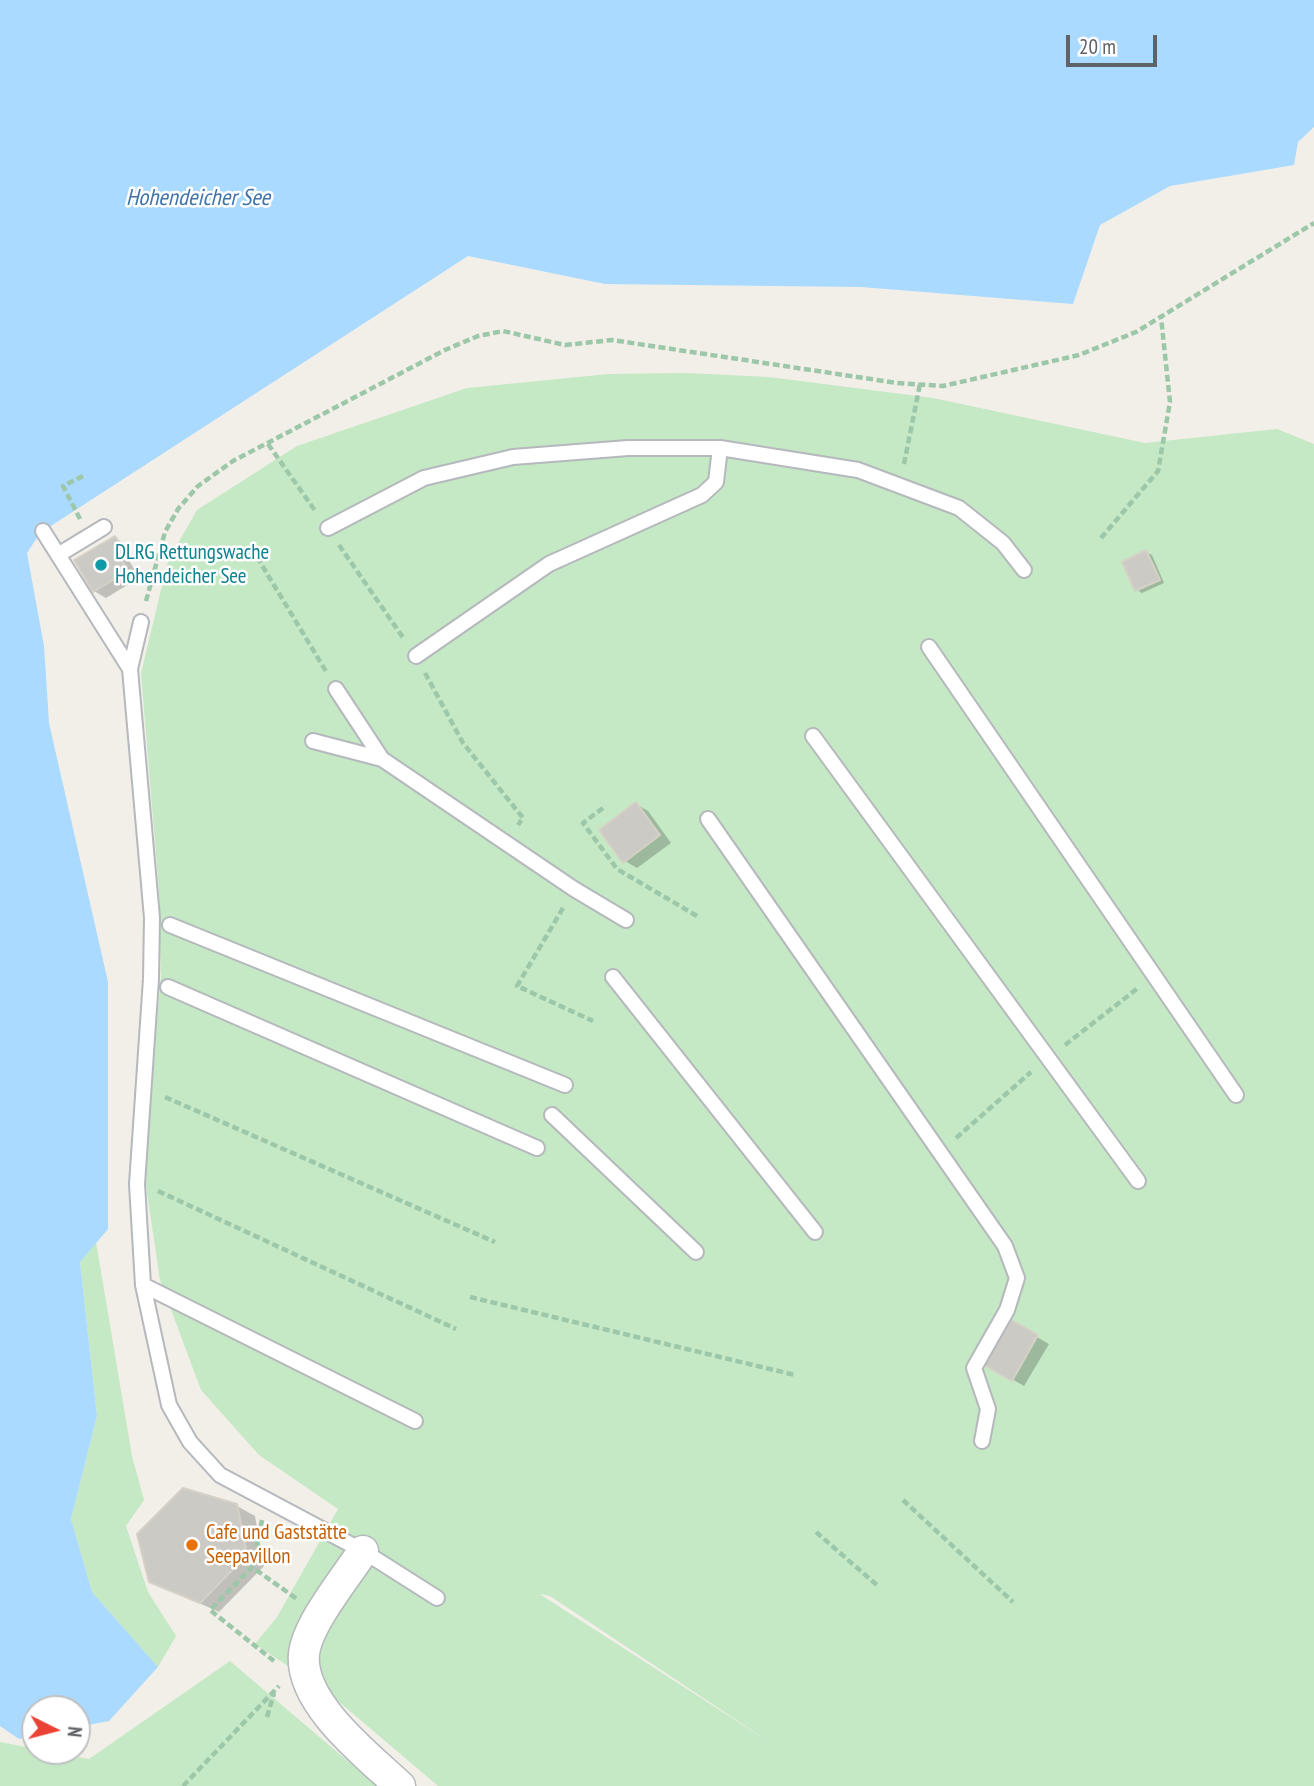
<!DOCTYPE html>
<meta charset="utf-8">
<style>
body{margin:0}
#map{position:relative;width:1314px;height:1786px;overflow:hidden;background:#f1efe8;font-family:"PT Sans Narrow",sans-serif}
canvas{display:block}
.north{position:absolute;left:21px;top:1695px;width:70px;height:70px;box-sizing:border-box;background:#fff;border:2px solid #bfc1c3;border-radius:50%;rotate:96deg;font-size:19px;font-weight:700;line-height:28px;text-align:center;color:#5f6368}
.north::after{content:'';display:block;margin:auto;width:24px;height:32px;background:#ea4335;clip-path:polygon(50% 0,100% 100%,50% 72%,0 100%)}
.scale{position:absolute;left:1066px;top:35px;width:91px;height:32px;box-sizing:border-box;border:4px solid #5f6368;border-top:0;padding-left:9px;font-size:21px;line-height:24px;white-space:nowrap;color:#5f6368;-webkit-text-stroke:5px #fff;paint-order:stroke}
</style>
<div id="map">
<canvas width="1314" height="1786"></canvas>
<div class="north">N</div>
<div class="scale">20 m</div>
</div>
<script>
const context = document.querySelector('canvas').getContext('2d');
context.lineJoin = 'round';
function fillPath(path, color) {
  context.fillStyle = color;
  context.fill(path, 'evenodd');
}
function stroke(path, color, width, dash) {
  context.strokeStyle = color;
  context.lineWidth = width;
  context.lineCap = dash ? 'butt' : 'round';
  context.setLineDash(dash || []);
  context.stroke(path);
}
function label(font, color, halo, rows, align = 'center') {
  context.font = font + ' "PT Sans Narrow",sans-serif';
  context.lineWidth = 5;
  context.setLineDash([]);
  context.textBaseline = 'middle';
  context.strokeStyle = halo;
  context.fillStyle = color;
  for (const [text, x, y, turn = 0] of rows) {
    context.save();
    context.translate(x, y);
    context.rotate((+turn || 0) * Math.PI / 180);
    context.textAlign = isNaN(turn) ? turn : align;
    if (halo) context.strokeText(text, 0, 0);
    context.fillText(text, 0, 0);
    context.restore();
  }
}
fillPath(new Path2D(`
 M685,373L769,377L933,398L1145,443L1277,429L1314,444V1786H438L331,1695L255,1644L277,1617L338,1509L259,1455L201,1390L160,1280L143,1166L161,977L159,891L141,673L168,561L197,510L297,446L467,388L609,374ZM541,1594L550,1596L774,1745L541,1595Z
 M96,1242L132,1456L144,1500L126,1526L148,1592L176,1636L158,1667L92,1592L71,1519L97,1416L80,1262Z
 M230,1661L377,1786H0V1742L89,1759Z`), '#c5e8c5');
fillPath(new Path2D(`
 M0,0H1314V127L1298,142L1294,165L1170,186L1100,225L1073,304L861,287L605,284L468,256L40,533L27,553L44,646L49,723L108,982V1229L80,1262L97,1416L71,1519L92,1592L158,1667L109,1721L77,1727V1709H35V1736L19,1739L0,1726Z`), '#aadaff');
fillPath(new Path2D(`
 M115,538L127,545L131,552L126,555L139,578L106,598L94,591Z
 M1146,552L1152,555L1164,583L1142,593L1137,590Z
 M636,804L648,811L671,843L637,868L625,861Z
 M1011,1322L1049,1344L1024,1386L986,1364Z
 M237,1506L255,1516L264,1566L219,1612L150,1581Z`), '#0003');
const building = new Path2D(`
 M115,536L121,545L115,548L128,571L93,592L74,560Z
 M1146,550L1160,580L1135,591L1122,562Z
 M636,802L660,835L623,863L599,830Z
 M1010,1319L1038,1335L1012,1381L984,1365Z
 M183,1488L237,1504L247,1555L200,1603L149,1582L137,1534Z`);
fillPath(building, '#cccac5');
stroke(building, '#d6d1c6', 2);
const service = new Path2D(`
 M328,528L424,478L513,457L628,448H720L858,470L959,508L1003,543L1024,570
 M43,531L130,669L152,918L151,979L137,1184L143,1285L169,1405L190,1442L220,1475L363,1551L437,1598
 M58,555L104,527
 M929,647L1236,1095
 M416,656L549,564L702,495L716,482L720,448
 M130,669L141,622
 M336,689L382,759L574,889L626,920
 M813,736L1138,1181
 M313,741L382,759
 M708,819L1005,1246L1017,1278L1007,1310L974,1368L988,1409L982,1441
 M170,925L565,1085
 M613,977L815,1232
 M168,987L537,1148
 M552,1115L696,1252
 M143,1285L415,1421`);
const minor = new Path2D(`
 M363,1551C347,1576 307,1624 304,1654C299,1703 368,1756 400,1786`);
stroke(service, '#b5b8bc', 18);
stroke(minor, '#b5b8bc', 33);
stroke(new Path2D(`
 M268,444L316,512
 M904,464L920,384
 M80,519L63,486L83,476
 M1101,538L1158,471L1170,402L1161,317
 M339,545L404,639
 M257,557L327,673
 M146,601L165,532L178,509L198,486L233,461L445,350L478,336L503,331L565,345L612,340L897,383L943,386L1079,355L1136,332L1314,223
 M425,673L463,743L523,818L518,825
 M603,808L583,823L617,869L697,916
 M563,908L517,986L593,1021
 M1065,1045L1138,988
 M165,1097L495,1242
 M956,1138L1031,1072
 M158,1191L456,1329
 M470,1297L795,1375
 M903,1500L1013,1602
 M816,1532L878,1586
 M252,1567L262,1520
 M274,1661L210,1610L252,1567L297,1599
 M267,1717L274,1693
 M183,1786L279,1686`), '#9cc7a9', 4.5, [7, 3.5]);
stroke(service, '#fff', 14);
stroke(minor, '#fff', 30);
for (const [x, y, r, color] of [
 [101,565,7,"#0f9aa8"],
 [192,1545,7,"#e8710a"]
]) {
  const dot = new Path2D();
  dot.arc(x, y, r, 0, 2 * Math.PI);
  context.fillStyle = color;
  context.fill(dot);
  stroke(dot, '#fff', 2.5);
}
label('21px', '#0d838f', '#fff', [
 ["DLRG Rettungswache",115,553],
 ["Hohendeicher See",115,577]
], 'left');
label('21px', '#c56008', '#fff', [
 ["Cafe und Gaststätte",206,1533],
 ["Seepavillon",206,1557]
], 'left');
label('italic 23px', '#4174aa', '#fff', [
 ["Hohendeicher See",198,198]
]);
</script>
